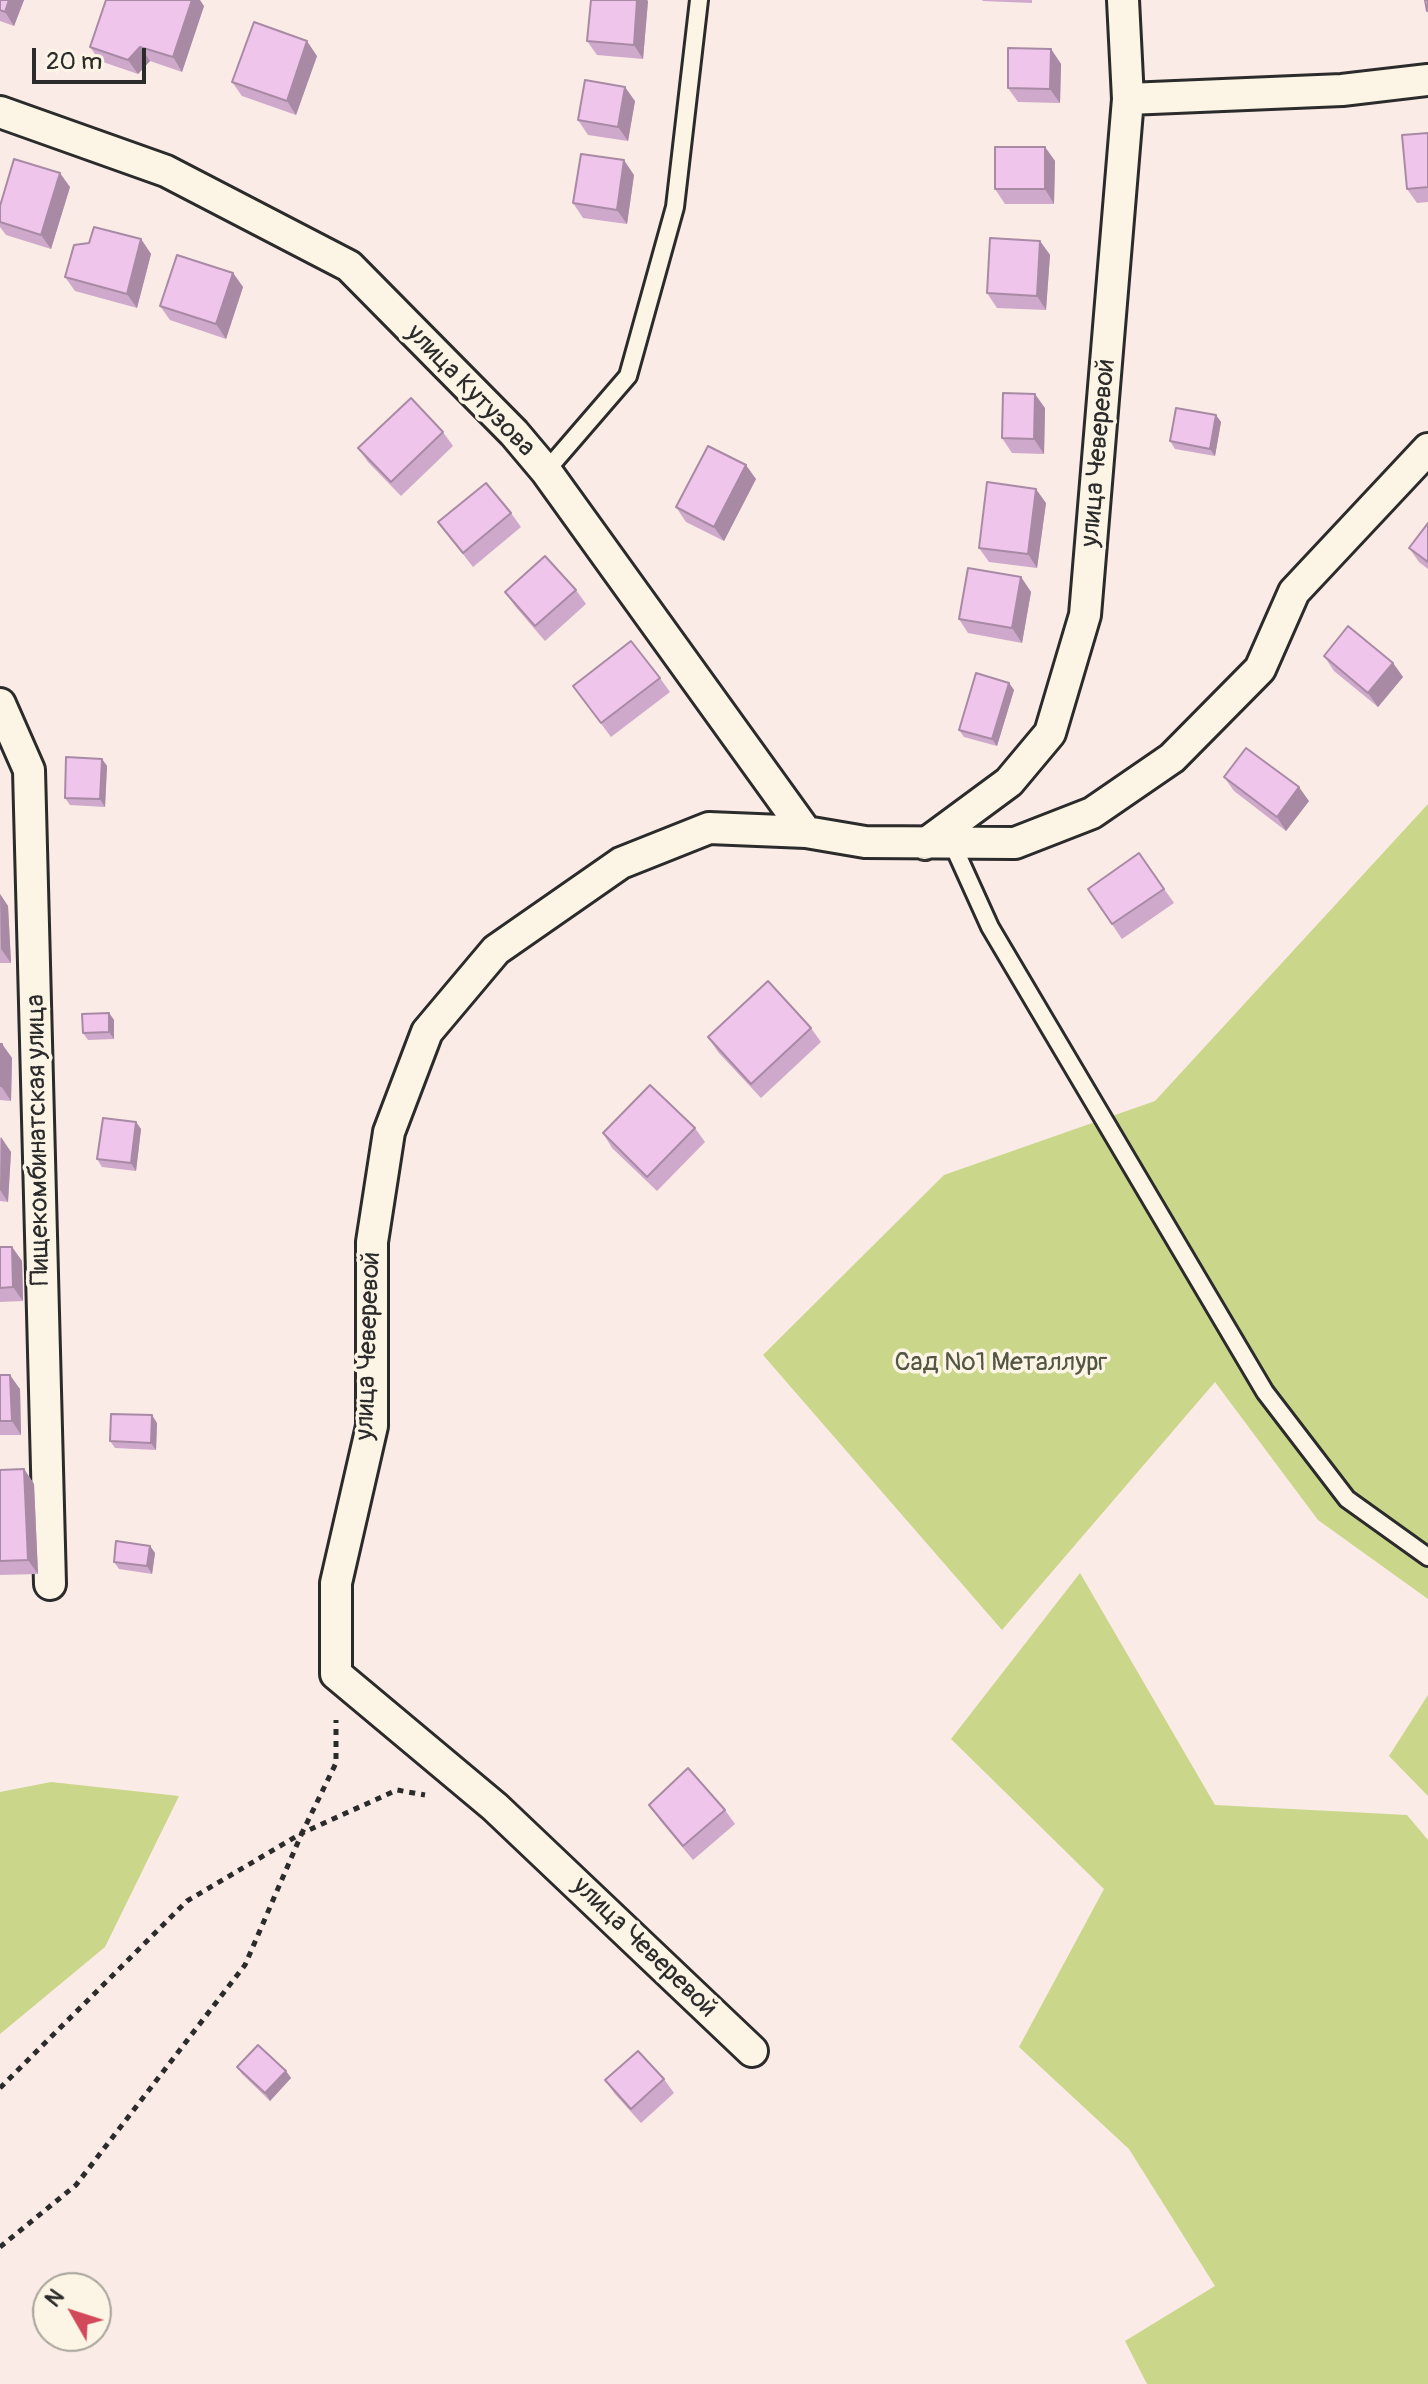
<!DOCTYPE html>
<meta charset="utf-8">
<style>
body{margin:0}
#map{position:relative;width:1428px;height:2384px;overflow:hidden;background:#faebe6;font-family:Pangolin,sans-serif}
canvas{display:block}
.north{position:absolute;left:32px;top:2272px;width:80px;height:80px;box-sizing:border-box;background:#fcf5e5;border:2px solid #a8a49b;border-radius:50%;rotate:309deg;font-size:22px;font-weight:700;line-height:32px;text-align:center;color:#2b2b2b}
.north::after{content:'';display:block;margin:auto;width:28px;height:36px;background:#d1495b;clip-path:polygon(50% 0,100% 100%,50% 72%,0 100%)}
.scale{position:absolute;left:32px;top:48px;width:114px;height:36px;box-sizing:border-box;border:4px solid #2b2b2b;border-top:0;padding-left:10px;font-size:24px;line-height:28px;white-space:nowrap;color:#2b2b2b;-webkit-text-stroke:6px #fcf5e5;paint-order:stroke}
</style>
<div id="map">
<canvas width="1428" height="2384"></canvas>
<div class="north">N</div>
<div class="scale">20 m</div>
</div>
<script>
const context = document.querySelector('canvas').getContext('2d');
context.lineJoin = 'round';
function fillPath(path, color) {
  context.fillStyle = color;
  context.fill(path, 'evenodd');
}
function stroke(path, color, width, dash) {
  context.strokeStyle = color;
  context.lineWidth = width;
  context.lineCap = dash ? 'butt' : 'round';
  context.setLineDash(dash || []);
  context.stroke(path);
}
function label(font, color, halo, rows, align = 'center') {
  context.font = font + ' Pangolin,sans-serif';
  context.lineWidth = 7;
  context.setLineDash([]);
  context.textBaseline = 'middle';
  context.strokeStyle = halo;
  context.fillStyle = color;
  for (const [text, x, y, turn = 0] of rows) {
    context.save();
    context.translate(x, y);
    context.rotate((+turn || 0) * Math.PI / 180);
    context.textAlign = isNaN(turn) ? turn : align;
    if (halo) context.strokeText(text, 0, 0);
    context.fillText(text, 0, 0);
    context.restore();
  }
}
fillPath(new Path2D(`
 M1428,804V1599L1318,1520L1215,1382L1002,1630L763,1355L944,1175L1155,1101Z
 M1080,1573L1215,1805L1407,1815L1428,1840V2384H1147L1125,2341L1215,2286L1129,2149L1019,2047L1104,1889L951,1739Z
 M1428,1695V1796L1389,1756Z
 M51,1782L179,1796L105,1947L0,2034V1792Z`), '#cad689');
const lane = new Path2D(`
 M546,471L628,376L675,207L699,0
 M952,843L990,927L1265,1392L1347,1499L1428,1557`);
const street = new Path2D(`
 M1128,99L1342,90L1428,80
 M0,112L166,171L349,266L514,433L546,471L806,832
 M0,704L29,770L50,1584
 M925,844L1009,782L1050,733L1085,615L1128,99L1123,0
 M752,2051L495,1807L336,1674V1583L372,1426V1242L389,1132L427,1032L496,950L621,863L709,828L806,832L865,842L1015,843L1092,813L1172,758L1260,669L1294,592L1428,449`);
stroke(lane, '#2b2b2b', 22);
stroke(street, '#2b2b2b', 36);
stroke(new Path2D(`
 M0,2088L187,1901L302,1833L336,1763V1720
 M0,2247L76,2185L245,1965L302,1833L397,1790L425,1795`), '#2b2b2b', 5, [6, 6]);
stroke(lane, '#fcf5e5', 16);
stroke(street, '#fcf5e5', 30);
fillPath(new Path2D(`
 M0,0H24L14,26L0,21Z
 M982,0H1032V3L983,1Z
 M648,1L643,59L597,55L587,41Z
 M204,6L182,72L150,61L138,74L100,61L90,47Z
 M1051,49L1061,64L1060,103L1018,102L1008,88Z
 M317,56L296,115L242,96L232,82Z
 M635,101L628,141L588,135L578,120Z
 M1428,133V202L1417,203L1407,189Z
 M1045,147L1055,161L1054,204H1005L995,189Z
 M634,175L627,224L583,218L573,203Z
 M70,187L51,249L6,235L0,227V206Z
 M141,239L151,254L137,308L75,291L65,277Z
 M1040,241L1050,255L1046,310L997,308L987,293Z
 M233,273L243,287L226,339L170,320L160,306Z
 M1045,408L1044,454L1012,453L1002,438Z
 M1216,415L1221,422L1215,456L1175,449L1170,441Z
 M443,432L453,446L401,496L368,462L358,448Z
 M756,479L724,541L686,522L676,507Z
 M1046,503L1037,568L989,562L979,548Z
 M511,513L521,527L473,567L438,522Z
 M1428,523V569L1419,562L1409,548Z
 M1021,577L1031,592L1022,643L968,633L959,619Z
 M576,590L586,604L545,641L515,606L505,592Z
 M1324,656L1393,663L1403,677L1378,707L1334,671Z
 M660,678L670,692L611,737L573,686Z
 M1009,683L1014,690L997,746L964,737L959,730Z
 M102,759L107,766L105,807L70,805L65,798Z
 M1224,777L1309,801L1286,831L1234,791Z
 M1139,853L1174,903L1122,939L1088,889Z
 M0,894L8,906L11,963H0Z
 M109,1013L114,1020V1039L88,1040L83,1033Z
 M811,1028L821,1042L761,1098L718,1052L708,1037Z
 M0,1044H2L12,1058L11,1101L0,1100Z
 M136,1122L141,1129L136,1171L102,1167L97,1159Z
 M695,1128L705,1142L657,1191L612,1148L603,1133Z
 M0,1137L11,1152L8,1202L0,1201Z
 M0,1247H12L22,1261L23,1301L0,1302Z
 M0,1375L20,1389L21,1435H0Z
 M157,1423L156,1450L115,1448L110,1441Z
 M24,1469L34,1484L38,1574L0,1575V1470Z
 M150,1546L155,1553L152,1574L119,1569L114,1562Z
 M649,1805L725,1810L735,1824L693,1860L659,1819Z
 M237,2067L286,2071L291,2078L270,2101L242,2074Z
 M664,2079L674,2093L641,2123L615,2094L605,2080Z`), '#cea9cb');
fillPath(new Path2D(`
 M9,0H24L14,26L5,12Z
 M192,0H200L204,6L182,72L173,57Z
 M637,0H647L648,1L643,59L634,45Z
 M307,41L317,56L296,115L287,101Z
 M140,47L150,61L138,74L128,60Z
 M1051,49L1061,64L1060,103L1050,89Z
 M625,87L635,101L628,141L618,127Z
 M1045,147L1055,161L1054,204L1045,189Z
 M624,160L634,175L627,224L617,210Z
 M60,173L70,187L51,249L41,235Z
 M141,239L151,254L137,308L127,294Z
 M1040,241L1050,255L1046,310L1037,296Z
 M233,273L243,287L226,339L216,324Z
 M1035,394L1045,408L1044,454L1034,439Z
 M1216,415L1221,422L1215,456L1210,449Z
 M746,465L756,479L724,541L714,527Z
 M1036,489L1046,503L1037,568L1028,554Z
 M1021,577L1031,592L1022,643L1012,628Z
 M1393,663L1403,677L1378,707L1368,693Z
 M1009,683L1014,690L997,746L992,739Z
 M102,759L107,766L105,807L100,799Z
 M1299,787L1309,801L1286,831L1277,817Z
 M0,894L8,906L11,963L1,949Z
 M109,1013L114,1020V1039L109,1032Z
 M2,1044L12,1058L11,1101L1,1086Z
 M136,1122L141,1129L136,1171L131,1163Z
 M1,1137L11,1152L8,1202L0,1190Z
 M12,1247L22,1261L23,1301L13,1287Z
 M10,1375L20,1389L21,1435L12,1421Z
 M152,1415L157,1423L156,1450L151,1443Z
 M24,1469L34,1484L38,1574L28,1560Z
 M150,1546L155,1553L152,1574L147,1566Z
 M286,2071L291,2078L270,2101L265,2093Z`), '#a88aa5');
const building = new Path2D(`
 M0,0H9L5,12L0,10Z
 M106,0H192L173,57L140,47L128,60L90,47Z
 M591,0H637L634,45L587,41Z
 M1425,0H1428V10L1427,11Z
 M254,22L307,41L287,101L232,82Z
 M1008,48L1051,49L1050,89L1008,88Z
 M585,80L625,87L618,127L578,120Z
 M1428,133V187L1407,189L1402,135Z
 M995,147H1045V189H995Z
 M581,154L624,160L617,210L573,203Z
 M14,159L60,173L41,235L0,222V206Z
 M94,227L141,239L127,294L65,277L74,245L89,243Z
 M990,238L1040,241L1037,296L987,293Z
 M177,255L233,273L216,324L160,306Z
 M1003,393L1035,394L1034,439L1002,438Z
 M411,398L443,432L391,482L358,448Z
 M1176,408L1216,415L1210,449L1170,441Z
 M708,446L746,465L714,527L676,507Z
 M987,482L1036,489L1028,554L979,548Z
 M486,483L511,513L463,553L438,522Z
 M1428,523V562L1409,548Z
 M545,556L576,590L535,626L505,592Z
 M968,568L1021,577L1012,628L959,619Z
 M1348,626L1393,663L1368,693L1324,656Z
 M631,641L660,678L601,723L573,686Z
 M976,673L1009,683L992,739L959,730Z
 M1246,748L1299,787L1277,817L1224,777Z
 M66,757L102,759L100,799L65,798Z
 M1139,853L1164,889L1112,924L1088,889Z
 M768,981L811,1028L751,1084L708,1037Z
 M109,1013V1032L83,1033L82,1014Z
 M0,1044H2L1,1086H0Z
 M650,1085L695,1128L647,1177L603,1133Z
 M103,1118L136,1122L131,1163L97,1159Z
 M0,1247H12L13,1287L0,1288Z
 M0,1375H10L12,1421H0Z
 M111,1414L152,1415L151,1443L110,1441Z
 M24,1469L28,1560L0,1561V1470Z
 M116,1541L150,1546L147,1566L114,1562Z
 M688,1768L725,1810L683,1846L649,1805Z
 M258,2045L286,2071L265,2093L237,2067Z
 M638,2051L664,2079L631,2109L605,2080Z`);
fillPath(building, '#f0c5ec');
stroke(building, '#a88aa5', 2);
label('26px', '#2b2b2b', '#fcf5e5', [
 ["улица Кутузова",470,391,46],
 ["улица Чеверевой",1099,453,-85],
 ["Пищекомбинатская улица",39,1140,-91],
 ["улица Чеверевой",369,1346,-88],
 ["улица Чеверевой",644,1948,44]
]);
label('26px', '#535642', '#fcf5e5', [
 ["Сад №1 Металлург",1001,1363]
]);
</script>
